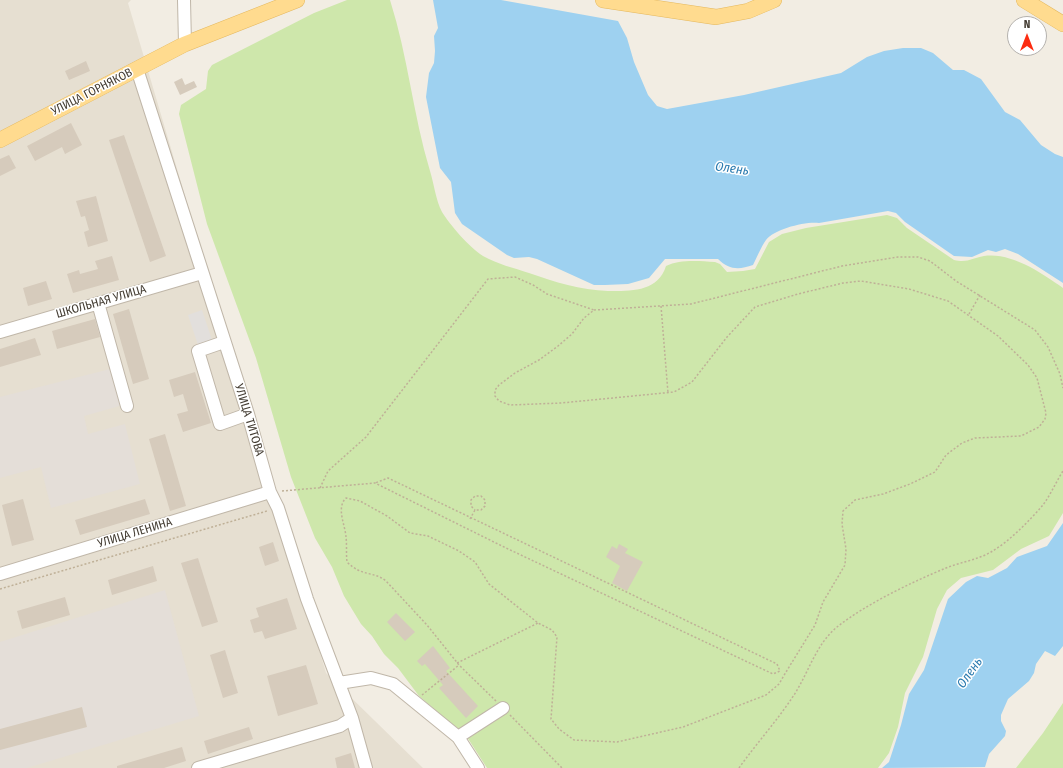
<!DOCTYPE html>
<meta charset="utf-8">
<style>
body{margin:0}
#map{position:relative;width:1063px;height:768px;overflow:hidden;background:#f2ede3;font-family:"Fira Sans Condensed",sans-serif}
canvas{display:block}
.north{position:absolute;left:1007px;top:16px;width:40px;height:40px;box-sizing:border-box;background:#fff;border:1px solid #b4b1ad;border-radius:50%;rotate:0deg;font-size:11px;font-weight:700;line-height:16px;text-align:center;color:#443d33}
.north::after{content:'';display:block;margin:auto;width:14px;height:18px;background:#fc2c11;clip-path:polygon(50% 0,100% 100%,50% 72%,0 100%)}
</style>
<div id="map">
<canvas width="1063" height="768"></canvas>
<div class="north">N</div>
</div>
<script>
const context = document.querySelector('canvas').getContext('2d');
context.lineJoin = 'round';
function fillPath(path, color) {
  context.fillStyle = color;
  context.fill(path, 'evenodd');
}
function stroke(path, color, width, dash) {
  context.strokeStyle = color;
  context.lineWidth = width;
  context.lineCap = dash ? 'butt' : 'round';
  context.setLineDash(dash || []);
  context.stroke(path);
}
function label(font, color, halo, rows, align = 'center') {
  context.font = font + ' "Fira Sans Condensed",sans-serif';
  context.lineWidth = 3;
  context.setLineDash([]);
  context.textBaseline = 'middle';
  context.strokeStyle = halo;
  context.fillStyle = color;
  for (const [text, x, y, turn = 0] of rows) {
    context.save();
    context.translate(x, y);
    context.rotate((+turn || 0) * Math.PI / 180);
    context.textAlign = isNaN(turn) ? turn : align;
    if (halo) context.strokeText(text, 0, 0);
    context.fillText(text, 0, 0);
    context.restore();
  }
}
fillPath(new Path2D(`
 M0,0H131L128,3L326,673L423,768H0Z`), '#e6dfd1');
fillPath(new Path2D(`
 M114,368L123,405L84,416L88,434L125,424L140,484L51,508L41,467L0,478V397Z
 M165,590L199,716L27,768H0V642Z`), '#e4ded8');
fillPath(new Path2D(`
 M347,0H390C408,56 413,115 430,171C434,184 436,201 442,212C450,225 470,248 483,256C497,264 514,268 529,273C555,282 580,290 608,291C631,291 658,292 666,266C680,259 699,261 715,262L720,264L727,272L743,271L755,269L769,242L782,234L806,228L887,215L897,218L907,228L954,260C968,263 972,258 984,256C1011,252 1042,273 1063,288V513L1049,536L1021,549L993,570L961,578L947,590L937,609L923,657L905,693L898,727L889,753L878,768H487L467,737L419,696L398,668L384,654L372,636L361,624L344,596L332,567L315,538L291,477L256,358L207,224L179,114L181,105L206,89L208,71L212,65L314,13Z
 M1063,703V768H1016L1043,733Z`), '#cee7ab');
fillPath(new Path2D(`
 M202,310L213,343L199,348L188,315Z`), '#e2dfdc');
fillPath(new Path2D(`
 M433,0H501L618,21L627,38L634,62L648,95L657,106L667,109L744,95L841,73L867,57L884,51L903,48H921L933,53L953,70H964L981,79L1005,112L1020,120L1041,145L1055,154L1063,157V283L1018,254L1005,249L996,252L988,250L972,257L954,256L905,222L896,213L888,211L819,223C806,221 774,229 766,240C761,247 757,257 753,265C739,270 729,270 718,259H665L649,278L628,284L605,285H594L537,259L529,257L514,258L507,255L462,224L455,213L451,182L440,168L426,97L429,73L434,63L435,51L434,36L438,28Z
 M1063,523V646L1055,656L1045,651L1036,664L1034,673L1029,681L1008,699L1001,715V721L1006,731L1005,736L989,754L985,767L882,768L889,762L901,725L909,694L924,670L948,599L966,582L977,576L988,578L1007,568L1017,557L1047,546Z`), '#9ed1f0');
fillPath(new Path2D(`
 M86,61L90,71L69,80L65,71Z
 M182,78L185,85L194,81L197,87L180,95L174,82Z
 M71,123L82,145L65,154L62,147L35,161L27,146Z
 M124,135L166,256L150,262L109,140Z
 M9,155L16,168L0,176V159Z
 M96,196L108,241L88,247L84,232L89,230L85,216L81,217L76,201Z
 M112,256L119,280L73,293L67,274L79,270L80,274L98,269L95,261Z
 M46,281L52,299L28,306L23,288Z
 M129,309L149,379L133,384L113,314Z
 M95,319L100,337L57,349L52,331Z
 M35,338L41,355L0,367V349Z
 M195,372L211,423L183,432L177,414L188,411L183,394L174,397L169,380Z
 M165,434L186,506L170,511L149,439Z
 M23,499L34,540L12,546L2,505Z
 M145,499L150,514L80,535L75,520Z
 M273,542L279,561L265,566L259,547Z
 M619,544L628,549L625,553L643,562L627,591L612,583L620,566L606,557L612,546L617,549Z
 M198,558L218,622L202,627L181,563Z
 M153,566L157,581L112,595L108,580Z
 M65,597L70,615L22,629L17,611Z
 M287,598L297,629L265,639L262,631L254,633L250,620L259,617L256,608Z
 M396,613L415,632L405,641L387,622Z
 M433,646L450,668L446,671L478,706L466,718L439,688L443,685L425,664L422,666L417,661Z
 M225,650L238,693L223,698L210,655Z
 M306,665L318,704L278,716L267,676Z
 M82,707L87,727L0,750V729Z
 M249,727L253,739L208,754L204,741Z
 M182,747L186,761L164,768H117V766Z
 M351,753L355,768H337L335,758Z`), '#d6cbbc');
const minor = new Path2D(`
 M184,0L185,44
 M137,69L248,414L270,492L278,508L307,599L352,718L366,768
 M98,303L127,406
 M0,332L202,273
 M224,342L198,351L220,424L248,414
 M0,574L270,492
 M339,683L371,678L393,684L458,737L478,768
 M458,737L503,708
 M198,768L313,734L340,726L352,718`);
const major = new Path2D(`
 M603,0L716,17L748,11L774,0
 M1024,0L1063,24
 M0,140L185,44L297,0`);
stroke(minor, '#c0b7a9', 14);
stroke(major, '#e4b85f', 16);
stroke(new Path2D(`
 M661,306L668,393
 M969,314L980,295
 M320,488L328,471L366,437L488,279L515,277L533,285L547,294L594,310
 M282,491L375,483L506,548L773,674L780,671L777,664L388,478L375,483
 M470,519L475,510H481L485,506V500L481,496H475L471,500V506L475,510
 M0,589L267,511
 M457,663L538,623
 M422,695L459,665
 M496,701L459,665L427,625L386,581C374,571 362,577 347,562C346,554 347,545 346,537C345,524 336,508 346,498L360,501L387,516L410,533L428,536L459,551L475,562L489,584L538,623L552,630L557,637L551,719L559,729L574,740L617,742L683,727L766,695L779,684L786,672L815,625L823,602L845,565L846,549L842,524L843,511L855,500L883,494L910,484L935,472L946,455L962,443L975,438L1021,436L1039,427L1045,419L1046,413L1037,378L1028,365L998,336L948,301L909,289L861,281L843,283L798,294L755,307L727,337L692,382L674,392L561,403L510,405L499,401L495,396V390L499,385L515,373L539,360L558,346L572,334L584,318L594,310L691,304L842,266L898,257H918L930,261L956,281L1035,330L1048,347L1060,374L1063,388
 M510,715L562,768
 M739,768C756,744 776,722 792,698C808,675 815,645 837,627C866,604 912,582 946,568C961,562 977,560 991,552C1010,541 1029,521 1043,505C1051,494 1056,482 1063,471`), '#bfb097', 1.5, [2, 2]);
stroke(minor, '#fff', 12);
stroke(major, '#ffdb8f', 15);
label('12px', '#443d33', '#fff', [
 ["УЛИЦА ГОРНЯКОВ",92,92,-27],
 ["ШКОЛЬНАЯ УЛИЦА",101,302,-16],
 ["УЛИЦА ТИТОВА",249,420,73],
 ["УЛИЦА ЛЕНИНА",135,533,-17]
]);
label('italic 13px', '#2d7cb0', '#fff', [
 ["Олень",732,169,8],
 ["Олень",970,673,-55]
]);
</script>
